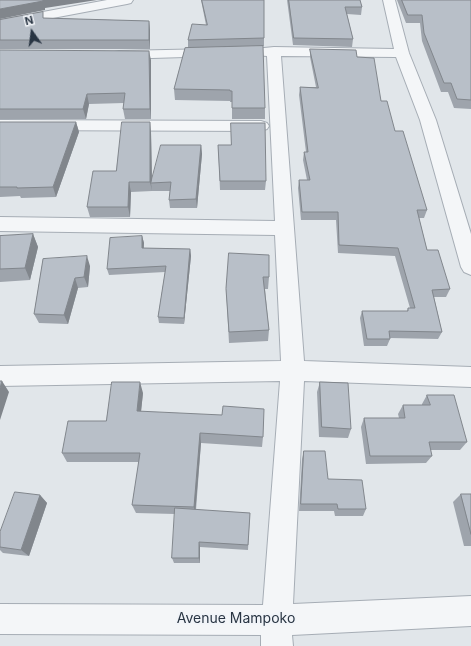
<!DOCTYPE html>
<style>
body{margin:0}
#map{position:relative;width:471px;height:646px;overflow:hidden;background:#e1e6ea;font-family:Inter,sans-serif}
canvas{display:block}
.north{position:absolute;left:12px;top:12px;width:40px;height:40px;-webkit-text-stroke:3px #f1f4f8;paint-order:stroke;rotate:346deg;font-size:11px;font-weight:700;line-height:16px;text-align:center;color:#293543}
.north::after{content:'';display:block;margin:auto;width:14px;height:18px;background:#293543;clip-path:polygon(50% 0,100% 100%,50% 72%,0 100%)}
</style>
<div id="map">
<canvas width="471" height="646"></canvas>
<div class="north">N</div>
</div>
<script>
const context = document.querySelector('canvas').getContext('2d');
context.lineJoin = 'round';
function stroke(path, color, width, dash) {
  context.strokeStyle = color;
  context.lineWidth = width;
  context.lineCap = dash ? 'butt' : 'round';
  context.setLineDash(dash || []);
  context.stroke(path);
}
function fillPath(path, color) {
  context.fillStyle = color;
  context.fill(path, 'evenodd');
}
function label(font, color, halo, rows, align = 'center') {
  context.font = font + ' Inter,sans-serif';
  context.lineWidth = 3.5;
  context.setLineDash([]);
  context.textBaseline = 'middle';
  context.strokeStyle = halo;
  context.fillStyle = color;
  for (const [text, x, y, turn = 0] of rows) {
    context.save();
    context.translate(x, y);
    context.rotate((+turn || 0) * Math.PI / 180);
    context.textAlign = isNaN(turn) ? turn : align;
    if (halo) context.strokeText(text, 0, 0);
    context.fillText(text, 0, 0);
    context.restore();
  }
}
const street = new Path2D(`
 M107,0H133L131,3L127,4L0,28V20Z
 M383,0H395L409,53L436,120L471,234V275L464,272L461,267L420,120L396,57L281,56L304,361L471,367V387L304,381L293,604L471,596V626L292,635L293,646H261V635L0,634V604L263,605L280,381L0,386V366L281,361L275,235L0,231V217L275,221L267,56L254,55L252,52L254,49L274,47L394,49Z
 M213,49L218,50L220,53L218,56L119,59L114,58L112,55L114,52L119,51Z
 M0,120L261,121L267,123L269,126L267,129L261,131L0,130Z`);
stroke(street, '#a6adb5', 2);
fillPath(street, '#f4f6f8');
fillPath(new Path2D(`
 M201,0H270H264V46L188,48V40L206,25Z
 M287,0H360L362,7L361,15L347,14L353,39L352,47L293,45Z
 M397,0H471V109L454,108L448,92H441L422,41L420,23H406Z
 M45,18L149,21L150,31V49H0V20Z
 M185,48L265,108V119H232V102H230V101L175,100L174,89Z
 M310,49L357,57L381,101L395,131L427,210L424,218H419L427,250L450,289L446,297H434L442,332L438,339L390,338V339L387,346H364L360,318L362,311H407L408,308H410L395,256L338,253L336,220H301L298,188L299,180H307L303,160L304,152H306L299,95L300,87H316L310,57Z
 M0,50L151,60V119H125L123,109L124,103L89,104L86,119H0Z
 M0,122H76L79,132L56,197L21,198L20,196L0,197Z
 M151,132L152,180L201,145L202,154L197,208H170L169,200L170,191H152V189V191L131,192L130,217H90L87,207L116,171Z
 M218,145H231L266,181L265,190H220Z
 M33,234L38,247L30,280L0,282V236Z
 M142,236L144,243V248L190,249L191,256L184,324L159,323L158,317L165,272L109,275L107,269Z
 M229,253L269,277L268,289H265L269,330L268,341L229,343L226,289Z
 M43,259L90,266L88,287L78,288L68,324L39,323L34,314Z
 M320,382L351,429L348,438L319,437L317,392Z
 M143,393L141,411L263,437L262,447L201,443L196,510L250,513L248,550L200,547V563H174L172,558L175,514L136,513L132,505L139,462H67L62,453L106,421Z
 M427,395L467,442L460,450H430L432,456L426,463L366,464L361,427L364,418H399L398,414L403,405H422V404Z
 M304,451L328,479L366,509L363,516H335L334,511H299L302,459Z
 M461,494H471V546H464L453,502Z
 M40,495L47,503L29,556L3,553L0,550V532Z`), '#9ea4ac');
fillPath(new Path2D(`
 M43,0H97L45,8V10L0,19V9Z
 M149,21L150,31V49L149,40Z
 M149,51L151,60V119L150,109Z
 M87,94L89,104L86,119L83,109Z
 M76,122L79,132L56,197L53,187Z
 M150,122L151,132L152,183H151L152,191L150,182Z
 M201,145L202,154L197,208L196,199Z
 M129,182L131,192L130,217L128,207Z
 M33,234L38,247L30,280L25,268Z
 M142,236L144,243L143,255L142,248Z
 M190,249L191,256L184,324V318Z
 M87,256L90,266L88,287L84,277Z
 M75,278L78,288L68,324L64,315Z
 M2,381L9,392L0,420V388Z
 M140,382L143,393L140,421L137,411Z
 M200,433L201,443L195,515L194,507Z
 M40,495L47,503L29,556L21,550Z
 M199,542L200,547V563L199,558Z`), '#81868c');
const building = new Path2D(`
 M0,0H43V1L0,9Z
 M202,0H264V38L188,40L192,24L207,25Z
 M289,0H360L362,7H345L353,39L294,38Z
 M402,0H471V100L457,99L451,83H444L424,33L422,15H408Z
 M43,12V18L149,21V40H0V20Z
 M263,46L265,108H232V91H230V90L174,89L185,48Z
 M310,49L356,50L357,57L374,58L381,101H387L395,131H403L427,210H417L427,250H438L450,289L432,290L442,332L389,331L390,339H367L362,311H408V308H415L398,248L339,245L338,212H302L299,180H310L304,152H308L300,87L318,88Z
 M0,50L149,51L150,109H123L125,93L87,94L83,109H0Z
 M0,122H76L53,187L17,188V187H0Z
 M122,122H150V182H129L128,207H87L93,171H116Z
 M231,123H265L266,181H220L218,145H231Z
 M161,145H201L196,199L169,200L171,182L151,183Z
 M33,234L25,268L0,269V236Z
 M142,236V248L190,249L184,318L158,317L166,266L107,269L110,238Z
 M229,253L269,255V277H263L269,330L229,332L226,289Z
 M87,256L84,277L75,278L64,315L34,314L43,259Z
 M0,381H2L0,388Z
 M112,382H140L137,411L222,415L223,406L264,409L263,437L200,433L194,507L132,505L140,453H62L68,421H106Z
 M320,382L348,383L351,429L322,427Z
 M427,395H454L467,442H429L432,456H370L364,418H405L403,405H430Z
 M304,451H325L328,479L362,480L366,509H338L337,504H301Z
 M15,492L40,495L21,550L0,547V532Z
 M461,494H471V534Z
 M175,508L250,513L248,545L199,542V558H172Z`);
fillPath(building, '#b8bfc8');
stroke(building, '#81868c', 1);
label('14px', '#293543', '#f1f4f8', [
 ["Avenue Mampoko",236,619]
]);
</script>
